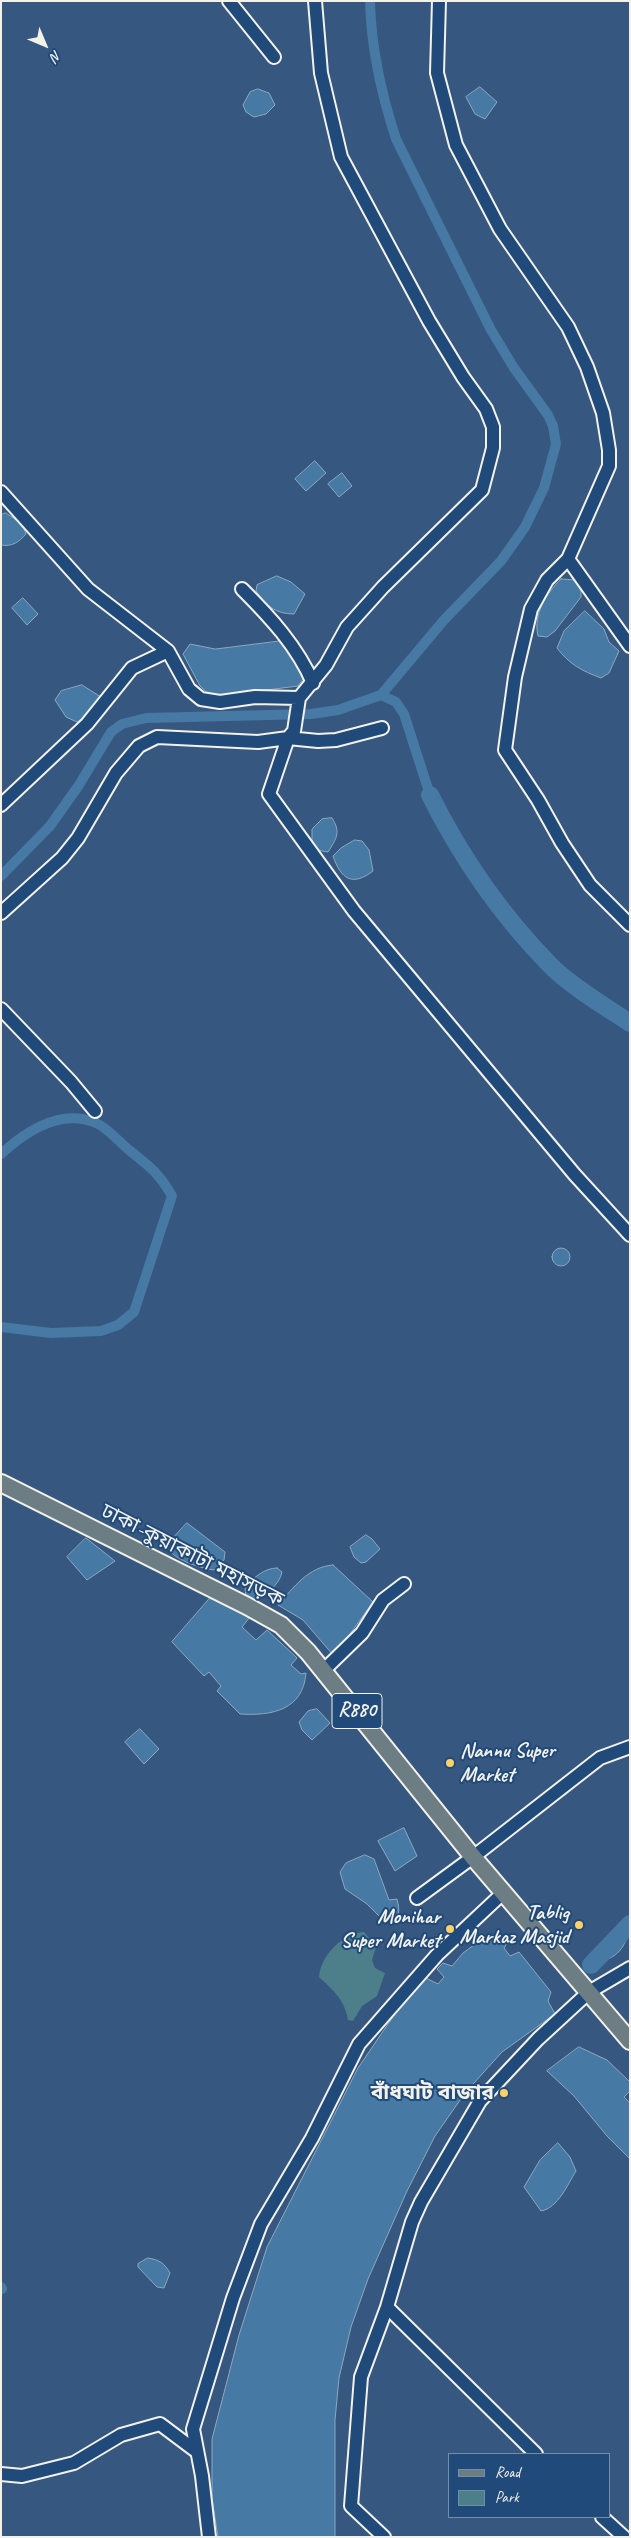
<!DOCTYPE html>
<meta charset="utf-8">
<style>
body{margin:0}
#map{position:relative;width:631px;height:2538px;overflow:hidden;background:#36577f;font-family:Caveat,sans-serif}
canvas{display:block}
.frame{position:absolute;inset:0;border:2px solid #f4f1e8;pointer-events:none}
.legend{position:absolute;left:448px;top:2453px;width:162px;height:65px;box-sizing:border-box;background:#1f4a7a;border:1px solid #748da6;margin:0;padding:6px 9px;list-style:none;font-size:15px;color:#f4f1e8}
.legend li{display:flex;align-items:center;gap:10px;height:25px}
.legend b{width:25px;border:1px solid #748da6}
.north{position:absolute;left:20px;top:20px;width:50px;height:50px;-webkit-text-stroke:4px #1f4a7a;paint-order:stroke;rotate:135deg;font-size:14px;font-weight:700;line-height:20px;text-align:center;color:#f4f1e8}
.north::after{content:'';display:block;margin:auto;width:18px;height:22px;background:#f4f1e8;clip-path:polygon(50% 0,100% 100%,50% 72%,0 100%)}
</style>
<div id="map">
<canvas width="631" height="2538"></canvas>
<div class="frame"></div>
<ul class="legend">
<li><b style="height:6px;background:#6c7e84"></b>Road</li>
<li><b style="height:14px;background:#4d7f8a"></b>Park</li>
</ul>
<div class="north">N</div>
</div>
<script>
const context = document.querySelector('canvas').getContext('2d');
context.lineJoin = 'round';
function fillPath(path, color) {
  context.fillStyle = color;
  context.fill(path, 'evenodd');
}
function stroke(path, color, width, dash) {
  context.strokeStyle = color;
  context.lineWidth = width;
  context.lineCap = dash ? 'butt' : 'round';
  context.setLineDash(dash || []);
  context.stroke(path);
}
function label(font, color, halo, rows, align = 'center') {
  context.font = font + ' Caveat,"Noto Sans Bengali",sans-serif';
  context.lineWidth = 4;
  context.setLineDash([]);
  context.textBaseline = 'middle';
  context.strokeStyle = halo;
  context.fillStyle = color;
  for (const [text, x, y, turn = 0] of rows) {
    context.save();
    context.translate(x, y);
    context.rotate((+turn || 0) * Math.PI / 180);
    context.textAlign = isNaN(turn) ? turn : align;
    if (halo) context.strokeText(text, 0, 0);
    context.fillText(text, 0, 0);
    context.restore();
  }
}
fillPath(new Path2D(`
 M364,1932L376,1947L372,1960L375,1968L385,1973L377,1996L362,2006L353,2021L348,2020C345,2000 333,1990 319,1977C321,1955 342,1934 364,1932Z`), '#4d7f8a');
const water = new Path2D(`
 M480,87L497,102L485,119L475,114L466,97Z
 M258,89L269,93L275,105L266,114L254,117L246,112L243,105L250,92Z
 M315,461L326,473L306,491L295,479Z
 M342,473L352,486L339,497L328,484Z
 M6,513L22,524L26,534C19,542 12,547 1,545V515Z
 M277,576L291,582L305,594L294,614C276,614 266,606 256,591L257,585Z
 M561,579L576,580L581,587V597L555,631L547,637L538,636C533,614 546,594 561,579Z
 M23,598L38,614L27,625L12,608Z
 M585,611L604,629L609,642L619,651L609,673L601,678C582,671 569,664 557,648L564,631Z
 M282,641L306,675L298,686L212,697L200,686L183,654L190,644L215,649Z
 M82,685L101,697L91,713L77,722L66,717L55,700L61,691Z
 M332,818C341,832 337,838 328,852L316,850L312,840V829L322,819Z
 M355,840L362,841L369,850L373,871C352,887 341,879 333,856L341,848Z
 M552 1257a9 9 0 1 1 18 0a9 9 0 1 1-18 0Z
 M187,1523L225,1552L224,1560L214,1570C199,1568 172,1559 166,1546Z
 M366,1535L372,1539L380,1549L366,1562L361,1563L354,1557L350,1547Z
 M86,1538L115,1561L87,1580L67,1557Z
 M333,1565L373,1602L334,1656L303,1620L278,1605C294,1587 308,1567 333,1565Z
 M277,1568L282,1572C280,1584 265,1596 255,1602L246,1597L245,1588C253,1578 264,1568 277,1568Z
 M211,1597L250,1617L242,1627L256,1640L267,1630L297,1658L291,1665L301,1674L306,1673C303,1710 272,1716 240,1714L217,1691L221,1686L209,1672L204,1676L172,1642Z
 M317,1709L330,1723L312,1740L302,1730L299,1722L308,1711Z
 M140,1729L159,1749L144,1764L125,1742Z
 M404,1828L417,1856L395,1871L378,1841Z
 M365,1855L374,1859L389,1900L397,1899C400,1911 400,1916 390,1923L383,1920L367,1904L345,1889L340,1872L346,1863Z
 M630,1919C630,1933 625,1951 610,1958C605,1960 601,1959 595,1963L593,1959L598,1955L601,1946Z
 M501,1936L507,1943L504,1948L510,1956L519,1952L551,1992L548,2001L555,2014L502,2052L465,2093L435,2136L407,2191L368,2279L351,2327L339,2378L335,2420V2537H218L212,2498V2439L239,2335L267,2247L358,2068L401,2005L426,1978L438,1984L444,1977L437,1969L443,1963L452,1966L463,1953L485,1937L494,1940Z
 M579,2047L607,2060L630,2082V2091L624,2097L630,2103V2159L607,2136L574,2096L547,2071Z
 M558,2143L570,2157L576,2171C568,2184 558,2208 541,2211L524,2187L540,2160Z
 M148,2258C160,2260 164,2263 170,2273L164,2288L157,2287L138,2267V2264Z`);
fillPath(water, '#4679a3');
stroke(water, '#8ca9bf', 1);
stroke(new Path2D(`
 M370,1C371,47 382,96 396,139L491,330L514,368L548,415L553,426L556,444L544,488L525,527L501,561L444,620L381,695
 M1,876L50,826L79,785L111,732L122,724L146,718L311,714L338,710L381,695L396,702L404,714L430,795
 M1,1154C27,1130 61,1108 96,1123C108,1128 119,1142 129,1150C149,1166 159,1173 172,1196L134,1312L118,1325L101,1331L51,1333L1,1327
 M1,2287L2,2289`), '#4679a3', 10);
stroke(new Path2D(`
 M430,795C461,857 501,915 550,965C568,984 607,1008 630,1023
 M591,1965L630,1924`), '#4679a3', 18);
const minor = new Path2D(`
 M229,1L274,57
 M315,1L321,73L341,157L429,321L463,377L486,409L493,427V448L482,490L383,587L347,627L326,665L299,698L294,731L288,738L269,794L354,911L575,1175L630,1235
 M439,1L437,73L456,145L500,229L568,327L587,367L603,413L609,450V466L568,559L547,580L531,609L515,677L505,750L538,800L562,843L590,885L630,925
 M1,492L88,589L168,651
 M568,559L630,646
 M242,589C270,617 297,646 313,683
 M1,805L87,724L132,668L168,651L189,689L201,699L220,702L255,697L299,698
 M1,913L62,858L78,838L116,773L139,746L157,737L258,742L288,738L318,741L336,740L382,728
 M1,1009L71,1082L95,1111
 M324,1670L362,1633L383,1600L404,1584
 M417,1898L473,1857L600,1758L630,1747
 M387,2307L536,2454
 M1,2474L22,2476L74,2463L121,2435L160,2424L196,2451
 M602,2517L624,2537
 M209,2537L202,2476L193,2429L233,2298L261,2224L312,2138L359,2044L437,1955L503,1893
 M384,2537L351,2506L361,2377L387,2307L412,2222L421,2202L480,2101L538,2039L589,1992L630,1968`);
const major = new Path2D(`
 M1,1483L247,1606L281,1625L308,1652L473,1857L630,2041`);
stroke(minor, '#f4f1e8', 16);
stroke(major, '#f4f1e8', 20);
stroke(minor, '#1f4a7a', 12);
stroke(major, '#6c7e84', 16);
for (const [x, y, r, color] of [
 [450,1763,5,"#ffd166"],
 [579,1925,5,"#ffd166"],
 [450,1929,5,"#ffd166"],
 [504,2093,5,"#ffd166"]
]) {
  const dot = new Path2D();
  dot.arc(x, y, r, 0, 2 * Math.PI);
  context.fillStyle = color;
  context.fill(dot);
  stroke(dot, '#1f4a7a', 2);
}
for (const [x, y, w] of [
 [357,1711,50]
]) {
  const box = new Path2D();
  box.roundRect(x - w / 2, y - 17.5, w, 35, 4);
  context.fillStyle = '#1f4a7a';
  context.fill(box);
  stroke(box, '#f4f1e8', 1);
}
label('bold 20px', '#f4f1e8', null, [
 ["R880",357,1711]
]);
label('21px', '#f4f1e8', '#1f4a7a', [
 ["ঢাকা-কুয়াকাটা মহাসড়ক",192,1556,27]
]);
label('bold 21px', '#f4f1e8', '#1f4a7a', [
 ["Nannu Super",460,1751,"left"],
 ["Market",460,1775,"left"],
 ["Tablig",569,1913],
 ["Markaz Masjid",569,1937],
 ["Monihar",440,1917],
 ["Super Market",440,1941],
 ["বাঁধঘাট বাজার",494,2093]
], 'right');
</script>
